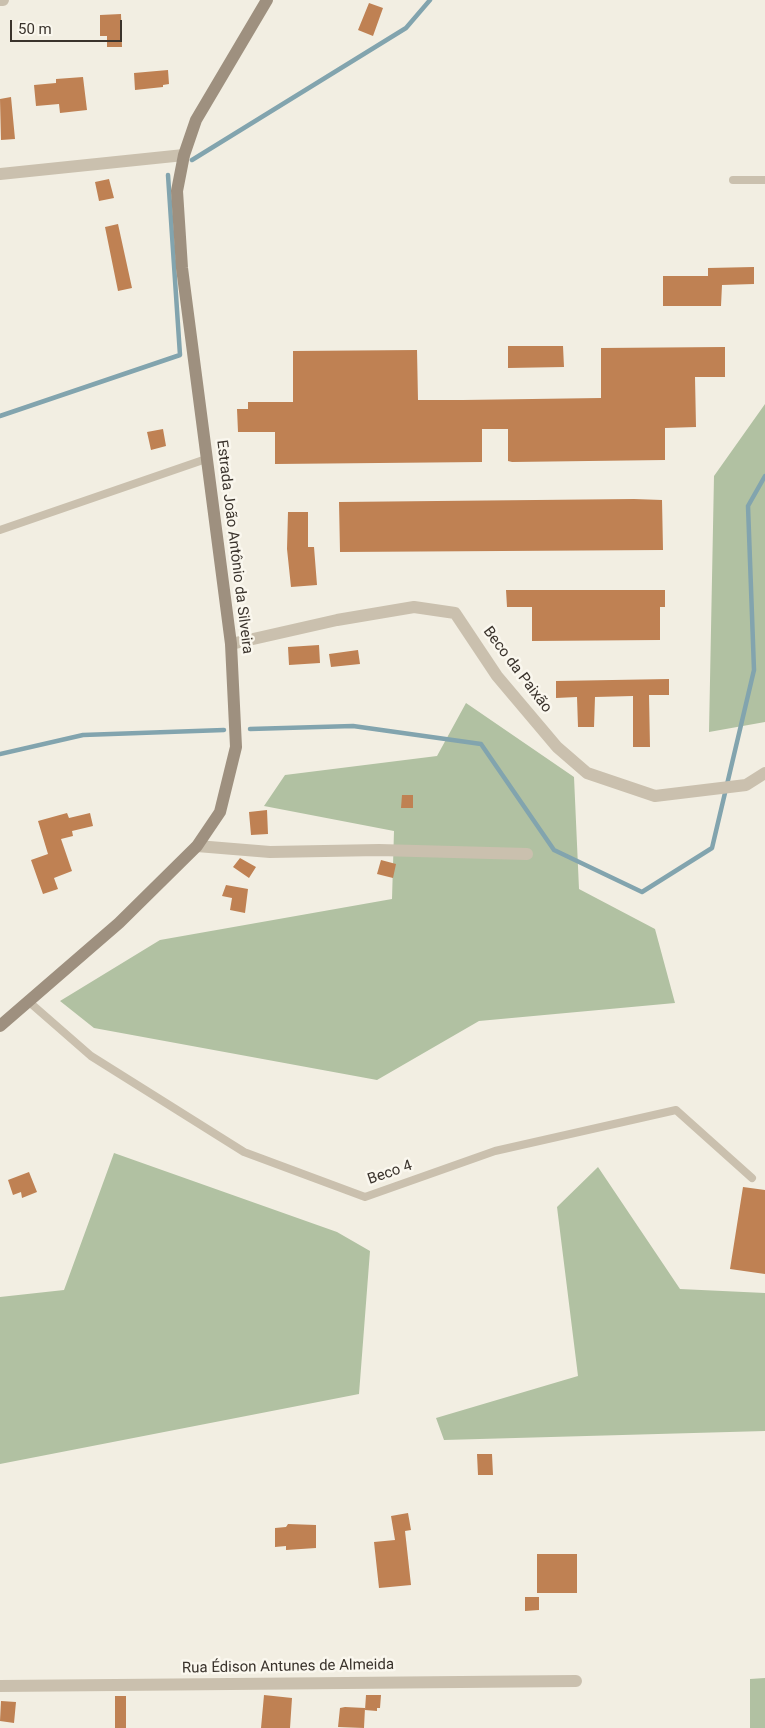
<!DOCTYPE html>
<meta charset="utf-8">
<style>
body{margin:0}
#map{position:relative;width:765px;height:1728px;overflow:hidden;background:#f2eee2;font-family:Roboto,sans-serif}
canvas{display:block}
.scale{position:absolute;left:10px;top:20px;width:112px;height:22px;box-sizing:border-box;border:2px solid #3a332c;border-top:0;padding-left:6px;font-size:15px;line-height:18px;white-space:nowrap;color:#3a332c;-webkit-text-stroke:4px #faf7ee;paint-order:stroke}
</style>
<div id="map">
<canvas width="765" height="1728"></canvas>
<div class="scale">50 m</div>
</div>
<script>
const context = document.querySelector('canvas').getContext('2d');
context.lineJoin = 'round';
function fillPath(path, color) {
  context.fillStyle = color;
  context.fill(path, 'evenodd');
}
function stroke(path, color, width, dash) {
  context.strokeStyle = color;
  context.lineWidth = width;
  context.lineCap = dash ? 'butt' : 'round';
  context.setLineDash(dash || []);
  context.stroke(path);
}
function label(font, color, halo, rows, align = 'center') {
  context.font = font + ' Roboto,sans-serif';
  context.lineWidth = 5;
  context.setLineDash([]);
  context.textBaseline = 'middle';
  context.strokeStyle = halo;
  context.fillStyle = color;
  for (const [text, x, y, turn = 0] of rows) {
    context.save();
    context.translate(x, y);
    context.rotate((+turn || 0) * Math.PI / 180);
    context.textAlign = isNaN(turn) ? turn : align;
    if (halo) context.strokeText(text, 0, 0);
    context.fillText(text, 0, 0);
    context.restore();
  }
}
fillPath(new Path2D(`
 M765,404V722L709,732L714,476Z
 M466,703L574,777L579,889L655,929L675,1003L479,1021L377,1080L94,1028L60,1001L160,940L392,899L394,831L264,806L285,775L437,756Z
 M114,1153L337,1232L370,1251L359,1394L0,1464V1297L64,1290Z
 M598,1167L680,1289L765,1293V1431L444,1440L436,1418L578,1376L557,1207Z
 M765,1678V1728H750V1679Z`), '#b1c1a2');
stroke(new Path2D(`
 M192,160L406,28L430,0
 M0,416L180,355L168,175
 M250,729L353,726L481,744L554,850L642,892L712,848L754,670L748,506L765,476
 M0,754L83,735L224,730`), '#82a4ae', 4.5);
fillPath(new Path2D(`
 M369,3L383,8L373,36L358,30Z
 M121,14L122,47H107V36H100V15Z
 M168,70L169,84L163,85V87L135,90L134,73Z
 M83,77L87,110L60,113L59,104L36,106L34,85L56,83V79Z
 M11,97L15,139L1,140L0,99Z
 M109,179L114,198L99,201L95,182Z
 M118,224L132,288L118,291L105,227Z
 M754,267V284L722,285L721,306H663V276H708V268Z
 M508,346H563L564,367L508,368Z
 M725,347V377H695L696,427L665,428V460L512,462L508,461V429H482V462L275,464V432H238L237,409H248V402H293V351L417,350L418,400H463L601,398V348Z
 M163,429L166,446L151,450L147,432Z
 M634,499L662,500L663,550L340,552L339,502Z
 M288,512H308V547H314L317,585L291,587L287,549Z
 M506,590H665V607H660V640L532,641V607H507Z
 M319,645L320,663L289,665L288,647Z
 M358,650L360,664L331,667L329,654Z
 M669,679V695H649L650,747H633V696L595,697L594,727H578L577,697L556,698V681Z
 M402,795H413V808H401Z
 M267,810L268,834L251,835L249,812Z
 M67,813L69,818L90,813L93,826L72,831L73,836L61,839L72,871L54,878L58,889L43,894L31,860L48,854L38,821Z
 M240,858L256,867L249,878L233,867Z
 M381,860L396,864L393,878L377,874Z
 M226,885L248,889L245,913L230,910L232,898L222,896Z
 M29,1172L37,1192L22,1198L21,1192L13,1195L8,1180Z
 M743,1187L765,1190V1274L730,1269Z
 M477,1454H492L493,1475H478Z
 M408,1513L411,1530L405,1531L411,1585L379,1588L374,1542L395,1540L391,1516Z
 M288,1524L316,1525V1548L286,1550V1546L275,1547V1528L286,1527Z
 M537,1554H577V1593H537Z
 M525,1597H539V1610L525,1611Z
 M264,1695L292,1698L290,1728H261Z
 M366,1695H381L380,1708H377V1711L365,1710Z
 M115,1696H126V1728H115Z
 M1,1701L16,1702L14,1723L0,1721Z
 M345,1707L365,1708L364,1728L338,1727L340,1708Z`), '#bf8153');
stroke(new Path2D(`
 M733,180H765
 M0,530L206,459
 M28,1001L91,1056L244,1152L365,1197L495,1151L676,1110L752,1178`), '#cac0ae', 8);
stroke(new Path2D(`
 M0,0H3
 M0,174L184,155
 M231,644L337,620L414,607L455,613L497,676L557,747L587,773L655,796L746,785L765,773
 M197,846L270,852L379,850L527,854
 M0,1686L576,1681`), '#cac0ae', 12);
stroke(new Path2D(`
 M0,1026L119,923L197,846L220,812L236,747L231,644L182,268L177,191L184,155L196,120L267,0`), '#9e907f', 12);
label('15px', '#3a332c', '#faf7ee', [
 ["Estrada João Antônio da Silveira",234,547,83],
 ["Beco da Paixão",517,670,53],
 ["Beco 4",390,1173,-19],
 ["Rua Édison Antunes de Almeida",288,1667,-1]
]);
</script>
